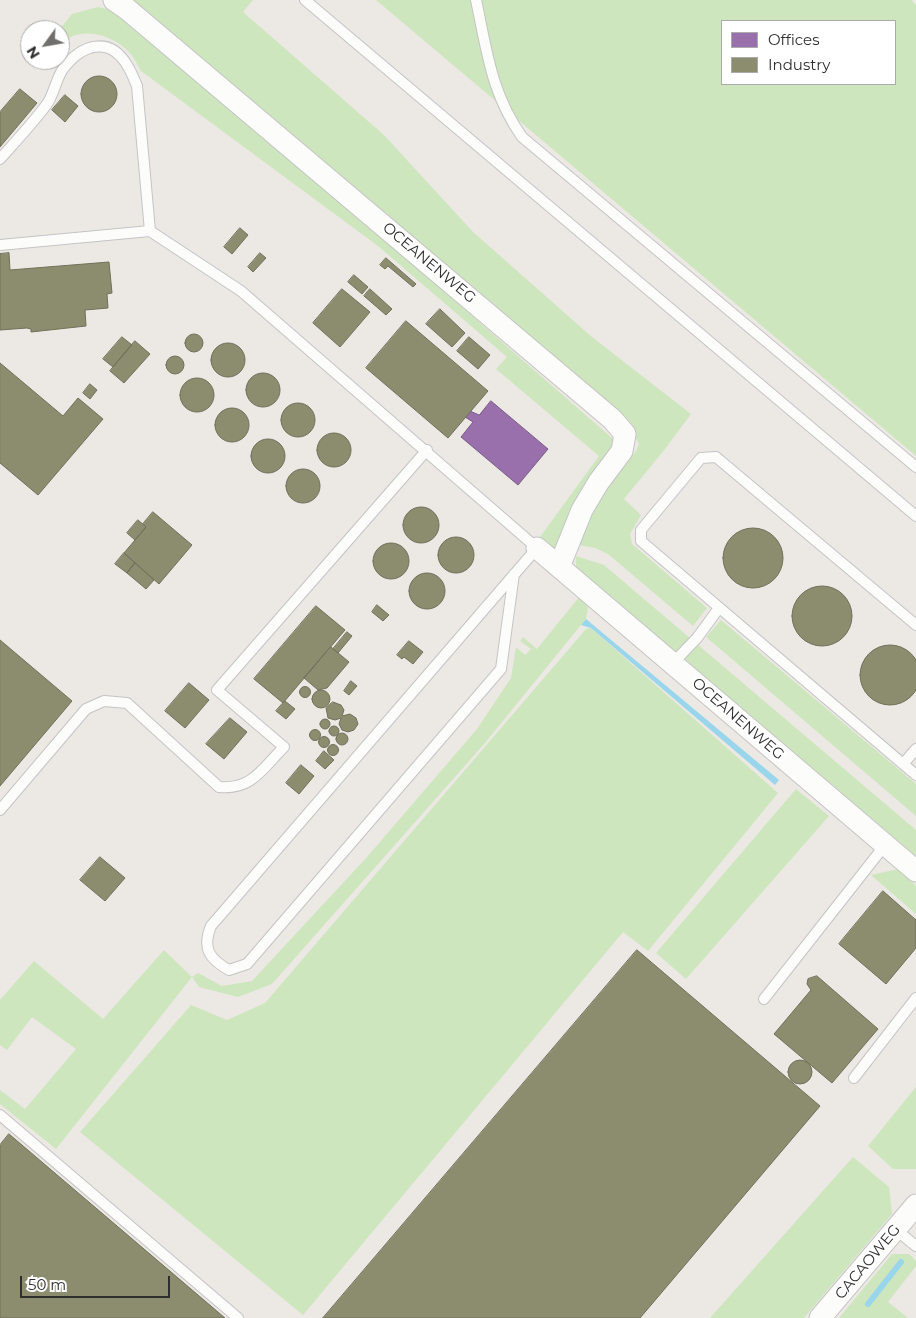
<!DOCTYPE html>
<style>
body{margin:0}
#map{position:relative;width:916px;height:1318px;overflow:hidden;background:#ece8e4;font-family:Montserrat,sans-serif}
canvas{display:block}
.legend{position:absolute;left:721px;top:20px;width:175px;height:65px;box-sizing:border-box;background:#fff;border:1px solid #ababab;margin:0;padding:6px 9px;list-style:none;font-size:15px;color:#2e2e2e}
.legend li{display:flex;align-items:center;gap:10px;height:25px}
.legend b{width:25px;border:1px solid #ababab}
.north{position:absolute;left:20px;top:20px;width:50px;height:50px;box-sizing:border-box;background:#fff;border:1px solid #ababab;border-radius:50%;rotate:238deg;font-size:14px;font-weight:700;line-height:20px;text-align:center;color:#2e2e2e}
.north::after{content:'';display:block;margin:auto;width:18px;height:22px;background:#706f6e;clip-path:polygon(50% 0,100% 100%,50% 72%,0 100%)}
.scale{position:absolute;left:20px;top:1276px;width:150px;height:22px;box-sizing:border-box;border:2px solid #2e2e2e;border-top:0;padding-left:6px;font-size:15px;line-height:18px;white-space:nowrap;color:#2e2e2e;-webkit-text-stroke:4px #fff;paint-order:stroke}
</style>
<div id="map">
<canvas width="916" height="1318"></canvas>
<ul class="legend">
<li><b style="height:14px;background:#9970ab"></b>Offices</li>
<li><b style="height:14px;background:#8c8c6e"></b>Industry</li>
</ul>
<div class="north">N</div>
<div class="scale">50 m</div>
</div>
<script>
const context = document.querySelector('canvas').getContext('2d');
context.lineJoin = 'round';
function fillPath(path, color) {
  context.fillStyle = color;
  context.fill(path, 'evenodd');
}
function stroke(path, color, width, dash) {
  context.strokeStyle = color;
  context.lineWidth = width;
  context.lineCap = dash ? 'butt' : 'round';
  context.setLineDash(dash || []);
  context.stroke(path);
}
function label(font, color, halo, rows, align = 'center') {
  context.font = font + ' Montserrat,sans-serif';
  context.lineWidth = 5;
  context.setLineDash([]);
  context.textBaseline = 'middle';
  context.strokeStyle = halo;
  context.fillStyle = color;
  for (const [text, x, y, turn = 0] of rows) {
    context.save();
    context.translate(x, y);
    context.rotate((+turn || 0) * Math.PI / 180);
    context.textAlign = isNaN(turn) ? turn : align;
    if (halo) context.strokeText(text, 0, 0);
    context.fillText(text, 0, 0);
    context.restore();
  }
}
fillPath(new Path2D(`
 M123,0H253L243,12L384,135L473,232L592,337L691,414L665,449L624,499L641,515L630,534L632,544L707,608L693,626L608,554L595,548L578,545L592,508L636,451L639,444L633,433Z
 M376,0H911L916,5V456ZM722,21H895V84H722Z
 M98,7L116,11L315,179L620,445L555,550L540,537L599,456L496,369L507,357L378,246L141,71C137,64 133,56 128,51C111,34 78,25 60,45L59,30L72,14Z
 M576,556L604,565L916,830V856L576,568Z
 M579,597L588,607L586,619L581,625L485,743L272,984L238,997L199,987L192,977L56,1149L0,1104V1090L25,1109L76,1049L32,1017L7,1050L0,1045V1000L34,961L103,1019L164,950L192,977L198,973L222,986L252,981L367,857L477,729L511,678L516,647L525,655L531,649L520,641L523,637L537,649Z
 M721,620L916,784V816L706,637Z
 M591,628L778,793L648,951L623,932L303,1315L80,1132L191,1005L227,1020L265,1003L586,629Z
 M796,789L829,816L686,979L656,953Z
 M898,869L916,886V914L871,875Z
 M916,1087V1169H893L868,1146Z
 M853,1157L889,1187L892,1214L804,1318H710Z
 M892,1254H909L916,1261V1266L888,1302L908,1318H839Z`), '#cee6be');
fillPath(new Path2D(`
 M586,619L779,780L775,785L591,628L581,625Z`), '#99d6ec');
const offices = new Path2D(`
 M491,401L548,449L518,485L461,437L473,422L465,417L470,411L479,415Z`);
fillPath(offices, '#9970ab');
stroke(offices, '#795c86', 1);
const industry = new Path2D(`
 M81 94a18 18 0 1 1 36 0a18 18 0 1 1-36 0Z
 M20,89L37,103L0,147V112Z
 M65,95L78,106L65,122L52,110Z
 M240,228L248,235L232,254L224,247Z
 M9,253L10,270L109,262L112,293L107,294L108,308L85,310L86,326L31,332V329L27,328L0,330V254Z
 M260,253L266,258L253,272L248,267Z
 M386,258L416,284L413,287L388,266L385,269L380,265Z
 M354,275L368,287L362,294L348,282Z
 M342,289L370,312L340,347L313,323Z
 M370,289L392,309L386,315L364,296Z
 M440,309L465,333L452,347L426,324Z
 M406,321L488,391L448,438L366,368Z
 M185 343a9 9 0 1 1 18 0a9 9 0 1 1-18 0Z
 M122,337L132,345L113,367L103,359Z
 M469,337L490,355L478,369L457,351Z
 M135,341L150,354L124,383L110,371Z
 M211 360a17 17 0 1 1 34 0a17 17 0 1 1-34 0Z
 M166 365a9 9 0 1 1 18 0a9 9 0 1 1-18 0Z
 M0,363L63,416L78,398L103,419L38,495L0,463Z
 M246 390a17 17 0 1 1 34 0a17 17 0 1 1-34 0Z
 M180 395a17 17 0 1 1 34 0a17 17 0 1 1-34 0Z
 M90,384L97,390L90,399L83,393Z
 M281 420a17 17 0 1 1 34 0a17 17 0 1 1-34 0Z
 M215 425a17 17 0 1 1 34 0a17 17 0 1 1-34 0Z
 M317 450a17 17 0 1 1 34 0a17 17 0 1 1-34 0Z
 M251 456a17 17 0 1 1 34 0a17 17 0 1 1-34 0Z
 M286 486a17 17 0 1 1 34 0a17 17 0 1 1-34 0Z
 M403 525a18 18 0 1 1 36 0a18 18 0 1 1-36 0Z
 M153,512L192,545L159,584L124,553L146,527L143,524Z
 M138,520L146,527L135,540L127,533Z
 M723 558a30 30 0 1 1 60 0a30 30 0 1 1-60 0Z
 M438 555a18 18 0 1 1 36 0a18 18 0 1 1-36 0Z
 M373 561a18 18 0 1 1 36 0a18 18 0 1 1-36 0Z
 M124,553L135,563L127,573L115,564Z
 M135,563L154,580L146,589L127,573Z
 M409 591a18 18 0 1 1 36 0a18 18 0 1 1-36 0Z
 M792 616a30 30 0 1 1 60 0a30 30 0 1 1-60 0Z
 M377,605L389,615L383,621L372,612Z
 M316,606L345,630L283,703L254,679Z
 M347,632L352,636L338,653L333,649Z
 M0,640L72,701L0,786Z
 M409,641L423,652L413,664L404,657L402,659L397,655Z
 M860 675a30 30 0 1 1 60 0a30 30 0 1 1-60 0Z
 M331,647L349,662L327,688L318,690L304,678Z
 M351,681L357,686L349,695L344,691Z
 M189,683L209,700L185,728L165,711Z
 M299.5 692a5.5 5.5 0 1 1 11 0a5.5 5.5 0 1 1-11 0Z
 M312 699a9 9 0 1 1 18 0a9 9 0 1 1-18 0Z
 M285,701L295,709L286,719L276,711Z
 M333,702L341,705L344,710L342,716L350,714L356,718L358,724L354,730L348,732L342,730L339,724L341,718L335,720L328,718L326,708Z
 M230,718L247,732L224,759L206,744Z
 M320 724a5 5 0 1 1 10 0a5 5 0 1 1-10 0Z
 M329 731a5 5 0 1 1 10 0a5 5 0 1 1-10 0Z
 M309.5 735a5.5 5.5 0 1 1 11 0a5.5 5.5 0 1 1-11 0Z
 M336 739a6 6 0 1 1 12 0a6 6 0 1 1-12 0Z
 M318.5 742a5.5 5.5 0 1 1 11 0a5.5 5.5 0 1 1-11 0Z
 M327.5 750a5.5 5.5 0 1 1 11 0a5.5 5.5 0 1 1-11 0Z
 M324,751L334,760L325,769L316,761Z
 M301,765L314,776L299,794L286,783Z
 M100,857L125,878L105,901L80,880Z
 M883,891L916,920V948L886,984L839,944Z
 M637,950L820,1106L640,1318H323Z
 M817,976L878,1029L832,1083L774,1034L811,990L807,984L808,979Z
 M788 1072a12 12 0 1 1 24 0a12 12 0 1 1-24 0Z
 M9,1134L225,1318H0V1145Z`);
fillPath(industry, '#8c8c6e');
stroke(industry, '#70705b', 1);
stroke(new Path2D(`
 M868,1304L901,1262`), '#99d6ec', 6);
const service = new Path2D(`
 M305,0L916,516
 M476,0C487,51 491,93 522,137L916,467
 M0,159C16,141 33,123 47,104C54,94 56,79 63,69C81,45 109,35 127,65C131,71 134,79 137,86L150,231
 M0,245L150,231L241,291L537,548L211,926C202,948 209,959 229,970L247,964L501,669L514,574
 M916,625L716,457L701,458L641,530V541L916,775
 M673,663L697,638L719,608
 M903,764L916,749
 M0,810L86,709L104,701L127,703L219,787C252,790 262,769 284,747L217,690L427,450
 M764,999L885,845
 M854,1078L916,998
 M0,1115L238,1318
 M895,1229L916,1246`);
const minor = new Path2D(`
 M114,0L127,9L612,419L625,434L622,451L598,483L582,510L559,567
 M537,548L916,871
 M820,1318L916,1205`);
stroke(service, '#c5c4c5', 12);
stroke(minor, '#c5c4c5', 23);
stroke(service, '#fcfcfb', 10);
stroke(minor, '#fcfcfb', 21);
label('15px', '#2e2e2e', '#fff', [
 ["OCEANENWEG",429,263,40],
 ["OCEANENWEG",738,719,41],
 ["CACAOWEG",868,1262,-50]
]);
</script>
